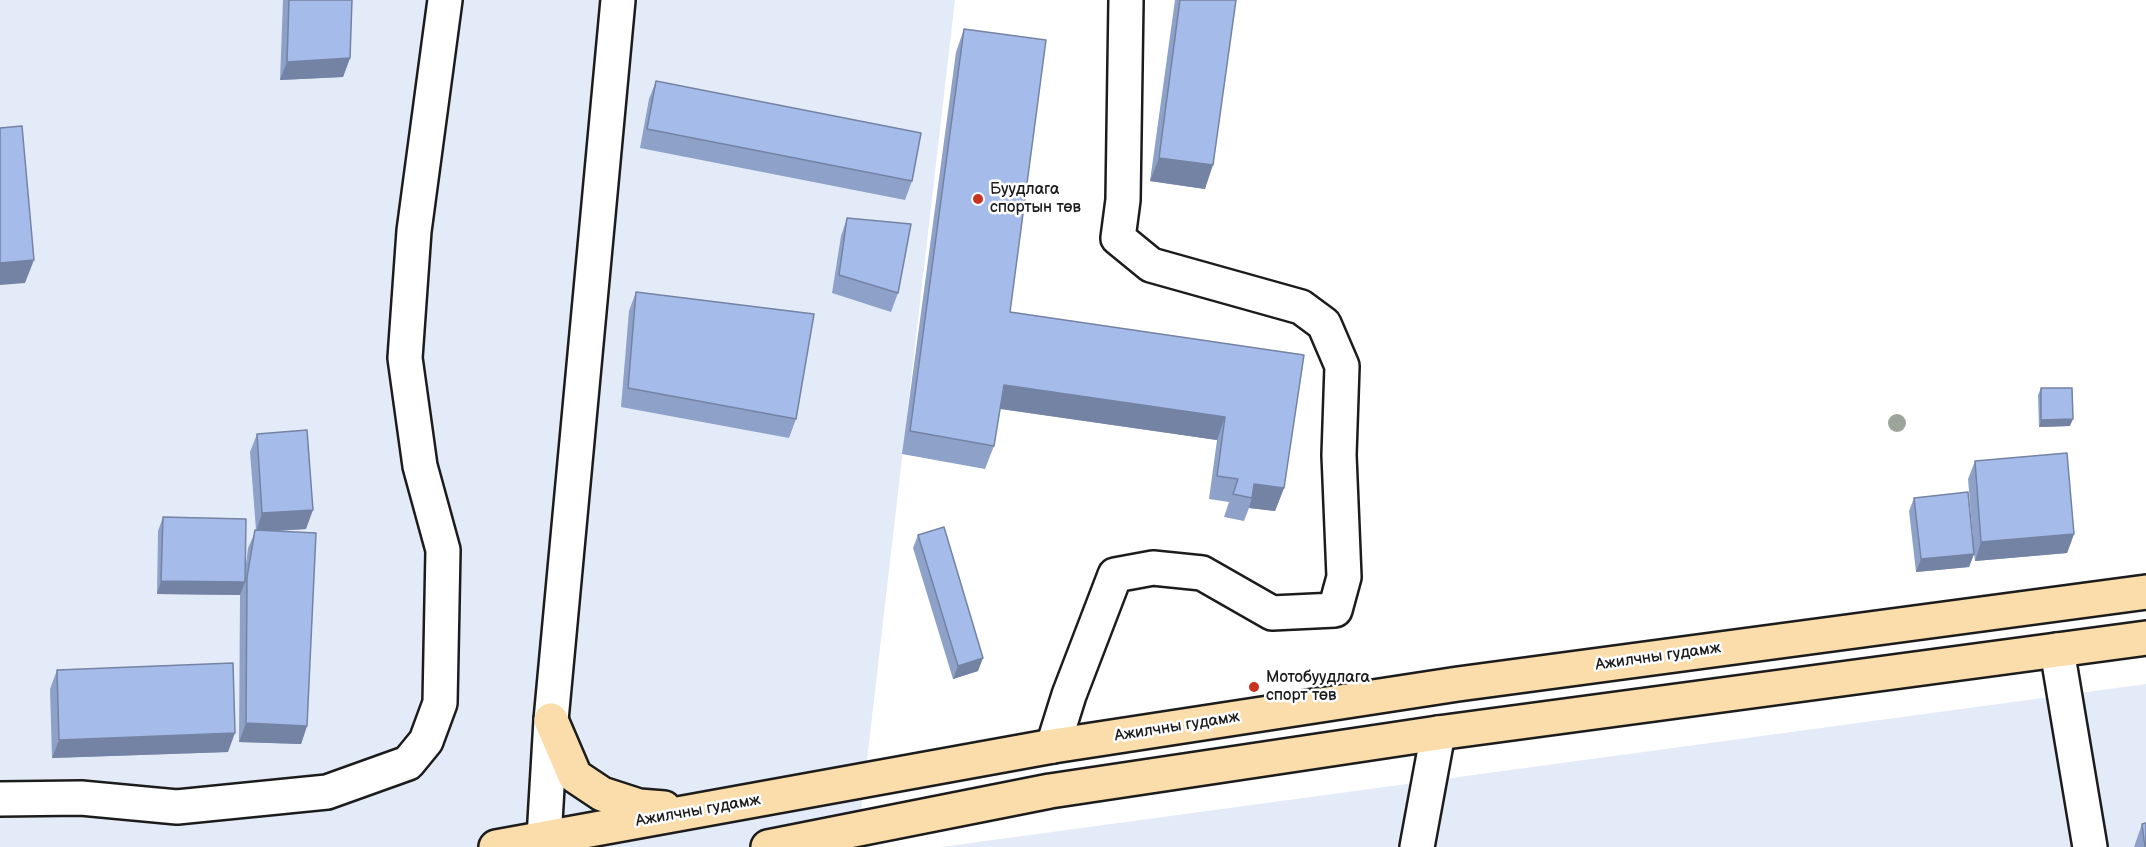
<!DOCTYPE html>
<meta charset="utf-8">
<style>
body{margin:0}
canvas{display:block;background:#fff}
</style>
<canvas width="2146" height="847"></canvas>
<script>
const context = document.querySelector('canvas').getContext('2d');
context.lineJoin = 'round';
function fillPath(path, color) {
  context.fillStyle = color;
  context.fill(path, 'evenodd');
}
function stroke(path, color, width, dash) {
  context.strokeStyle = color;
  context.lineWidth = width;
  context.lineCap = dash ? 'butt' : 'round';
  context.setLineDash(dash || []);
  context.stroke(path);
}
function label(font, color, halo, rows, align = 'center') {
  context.font = font + ' "Balsamiq Sans",sans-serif';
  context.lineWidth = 5;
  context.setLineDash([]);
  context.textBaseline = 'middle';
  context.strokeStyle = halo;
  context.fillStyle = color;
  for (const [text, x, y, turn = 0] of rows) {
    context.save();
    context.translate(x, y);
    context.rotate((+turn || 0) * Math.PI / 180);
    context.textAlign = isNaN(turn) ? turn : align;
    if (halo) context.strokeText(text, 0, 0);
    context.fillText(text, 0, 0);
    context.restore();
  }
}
fillPath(new Path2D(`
 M0,0H955L857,847H0Z
 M2146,684V847H941Z`), '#e4ebf8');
const minor = new Path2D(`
 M2057,650L2090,847
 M1053,746L1069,695L1115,575L1153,568L1202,573L1272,613L1335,610L1344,577L1339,455L1342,366L1324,324L1301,307L1151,265L1118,238L1123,200L1126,0
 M0,799L81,798L177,807L327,792L408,763L426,741L440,703L443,550L420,466L405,358L414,231L445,0
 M544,838L551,720L618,0
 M1417,847L1438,733`);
const major = new Path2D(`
 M551,720L575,776L602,794L639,806L664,808
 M496,847L1053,746L1458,684L2146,592
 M768,847L1050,791L1438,733L2146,638`);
stroke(minor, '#1c1c1c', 38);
stroke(major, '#1c1c1c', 38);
stroke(minor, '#fff', 33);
stroke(major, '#faddab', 33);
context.fillStyle = '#9da498';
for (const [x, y] of [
 [1897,423]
]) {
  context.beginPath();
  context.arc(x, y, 9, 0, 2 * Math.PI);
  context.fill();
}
fillPath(new Path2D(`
 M283,0H352L350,58L343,77L280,80Z
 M1175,0H1236L1205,189L1150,181Z
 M964,29L1010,312L1304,355L1284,488L1275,511L1249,508L1244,521L1224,517L1229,502L1209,499L1217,440L1000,409L994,446L985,469L902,454L956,52Z
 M656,81L912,181L905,200L640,148L649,99Z
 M847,218L898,293L891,312L832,293L841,236Z
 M636,292L796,419L789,438L621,407L629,311Z
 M2041,388L2070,426L2039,427L2038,395Z
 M257,434L306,529L275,531L307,726L301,744L239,742L240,595L157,594L158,531L163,517L246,564L248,548L256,530L250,452Z
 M1975,461L2074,534L2067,553L1975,561L1974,554L1969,567L1916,572L1909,511L1914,498L1973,539L1968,479Z
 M918,535L978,671L953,679L913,548Z
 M57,670L228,752L52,758L50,689Z
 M2142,824L2146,847H2134Z`), '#8ea1c8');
fillPath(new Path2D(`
 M350,58L343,77L280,80L287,62Z
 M1159,158L1213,165L1205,189L1150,181Z
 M34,260L25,283L0,285V263Z
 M1004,385L1225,417L1217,440L995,408Z
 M2073,419L2070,426L2039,427L2041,420Z
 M1254,484L1284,488L1275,511L1249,508L1252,498Z
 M313,510L306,529L256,532L262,513Z
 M2074,534L2067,553L1975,561L1981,542Z
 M1974,554L1969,567L1916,572L1921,559Z
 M161,581L245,582L240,595L157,594Z
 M983,658L978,671L953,679L958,666Z
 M246,723L307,726L301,744L239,742Z
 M235,733L228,752L52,758L59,740Z`), '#7483a3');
const building = new Path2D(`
 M289,0H352L350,58L287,62Z
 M1180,0H1236L1213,165L1159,158Z
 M964,29L1046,40L1010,312L1304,355L1284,488L1254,484L1252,498L1233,494L1238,479L1217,476L1225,417L1004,385L994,446L910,431Z
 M656,81L921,133L912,181L647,129Z
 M22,126L34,260L0,263V128Z
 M847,218L911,224L898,293L839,275Z
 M636,292L814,314L796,419L628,388Z
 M2041,388H2072L2073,419L2041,420Z
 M307,430L313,510L262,513L257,434Z
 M2067,453L2074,534L1981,542L1975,461Z
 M1968,492L1974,554L1921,559L1914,498Z
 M163,517L246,519L245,582L161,581Z
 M944,527L983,658L958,666L918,535Z
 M255,530L316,533L307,726L246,723L247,577Z
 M233,663L235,733L59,740L57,670Z
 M2146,823V847H2145L2142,824Z`);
fillPath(building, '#a5bbe9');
stroke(building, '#7483a3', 1.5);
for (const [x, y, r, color] of [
 [978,199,6,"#c8321e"],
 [1254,687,6,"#c8321e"]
]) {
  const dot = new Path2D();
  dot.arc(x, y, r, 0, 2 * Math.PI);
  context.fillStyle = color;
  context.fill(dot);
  stroke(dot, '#fff', 2);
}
label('16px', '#1c1c1c', '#fff', [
 ["Буудлага",990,190],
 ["спортын төв",990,208],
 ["Мотобуудлага",1266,678],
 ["спорт төв",1266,696]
], 'left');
label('16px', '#1c1c1c', '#fff', [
 ["Ажилчны гудамж",1658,657,-8],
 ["Ажилчны гудамж",1177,727,-9],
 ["Ажилчны гудамж",698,811,-10]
]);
</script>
